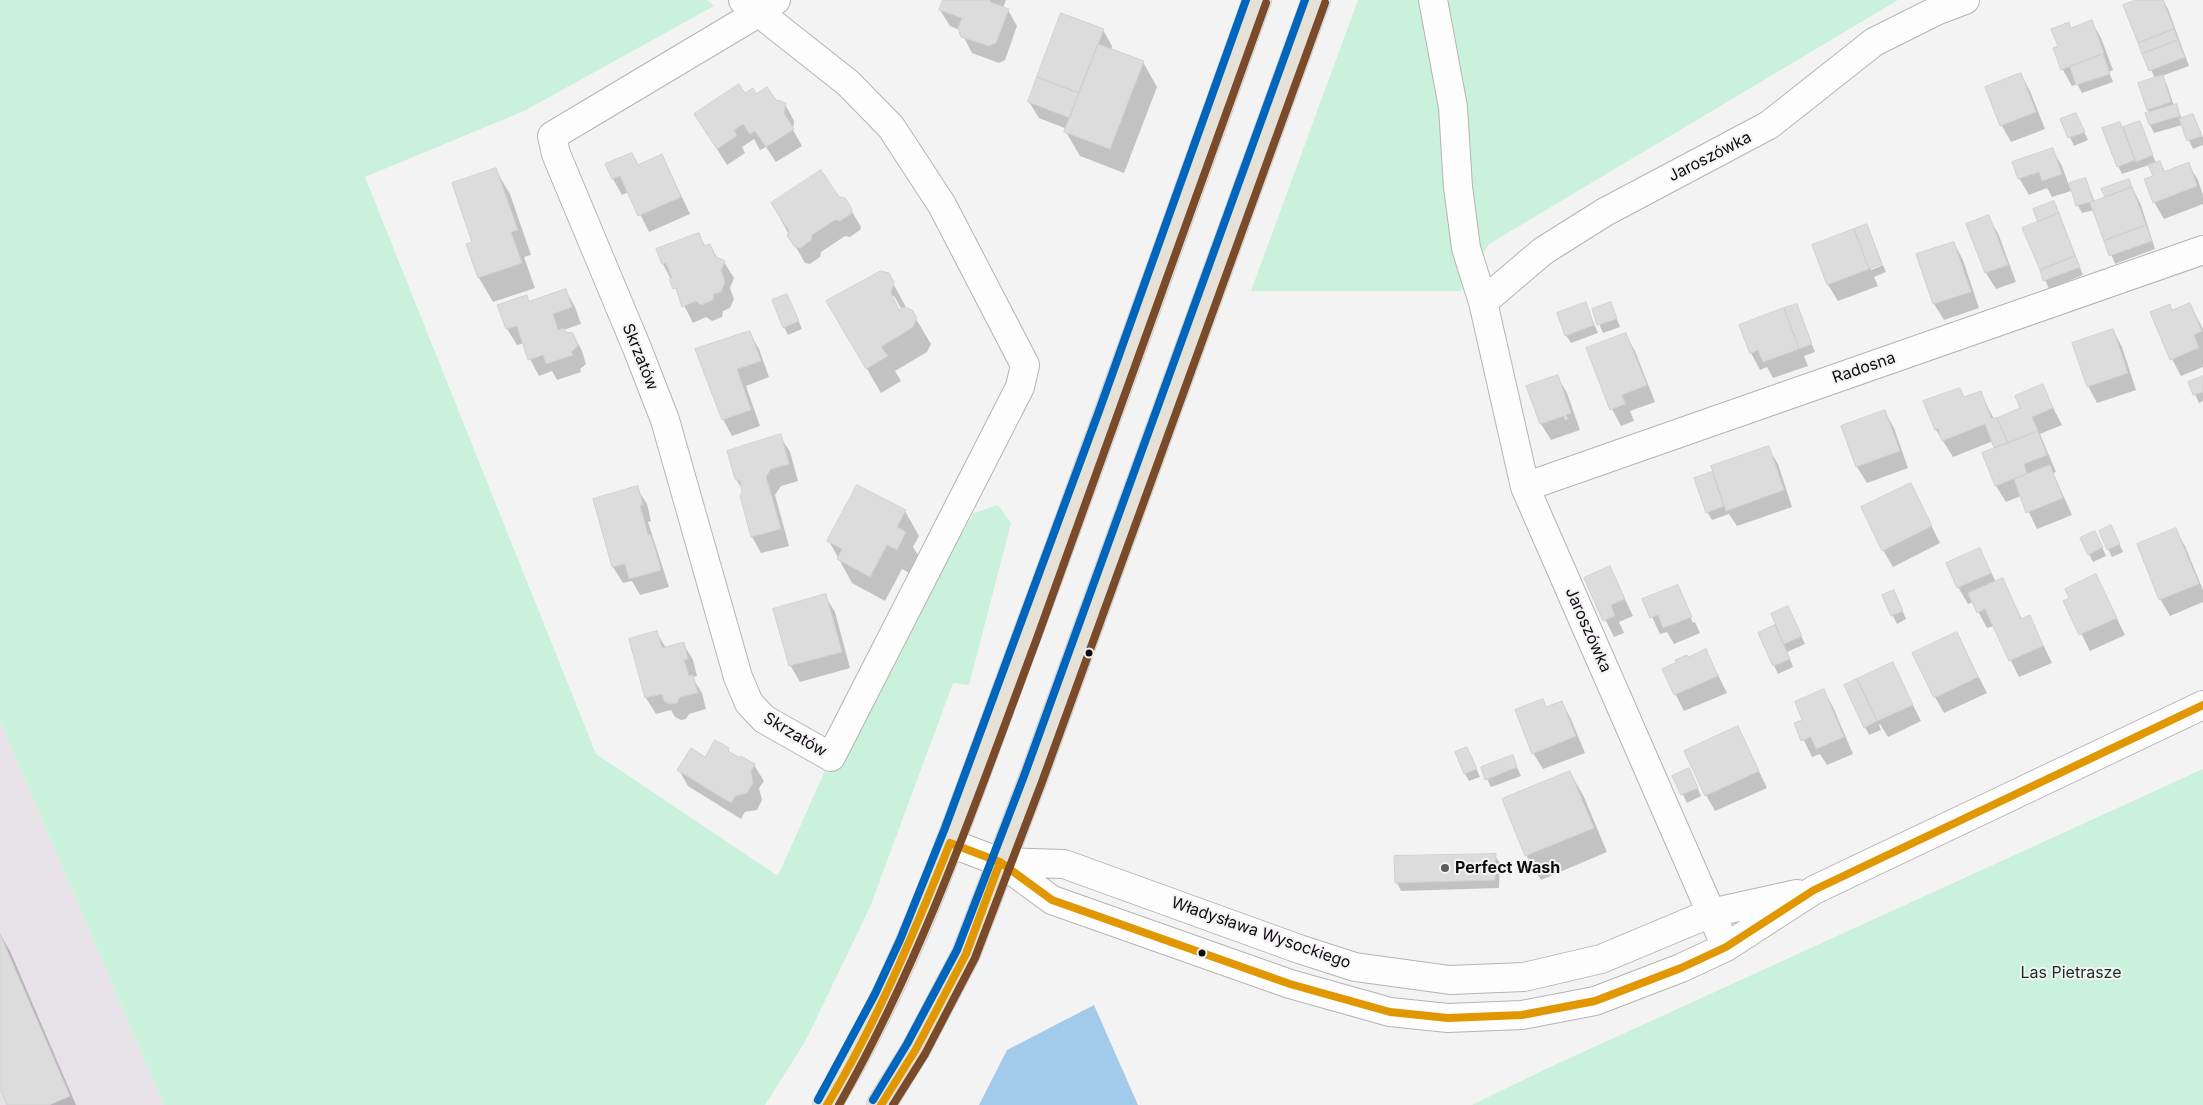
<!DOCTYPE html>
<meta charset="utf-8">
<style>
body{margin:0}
canvas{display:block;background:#f4f3f4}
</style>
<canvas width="2203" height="1105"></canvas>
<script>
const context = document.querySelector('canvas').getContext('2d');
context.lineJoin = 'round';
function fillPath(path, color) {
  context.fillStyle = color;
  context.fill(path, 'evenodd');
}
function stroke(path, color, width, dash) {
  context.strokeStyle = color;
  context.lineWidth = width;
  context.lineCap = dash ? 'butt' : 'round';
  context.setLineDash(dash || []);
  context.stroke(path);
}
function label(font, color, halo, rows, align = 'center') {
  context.font = font + ' Inter,sans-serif';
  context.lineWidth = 4;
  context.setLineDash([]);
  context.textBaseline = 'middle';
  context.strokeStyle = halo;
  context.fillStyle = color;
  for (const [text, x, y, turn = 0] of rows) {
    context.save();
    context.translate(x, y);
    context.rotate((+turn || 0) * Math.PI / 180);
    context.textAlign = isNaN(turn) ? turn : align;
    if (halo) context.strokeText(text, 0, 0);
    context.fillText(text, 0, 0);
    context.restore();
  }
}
fillPath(new Path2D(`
 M0,721L164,1105H0Z`), '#e7e2e7');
fillPath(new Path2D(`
 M0,0H707L714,6L524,111L365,177L596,754L778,876L831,757L974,513L998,505L1011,523L969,685L953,683L870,907L806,1040L765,1105H164L0,721Z
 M1358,0H1898L1489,244L1461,291H1251Z
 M2203,769V1105H1472L1548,1068Z`), '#c9f1db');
fillPath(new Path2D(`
 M1094,1005L1138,1105H979L1007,1050Z`), '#a1caeb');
fillPath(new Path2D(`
 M944,0H1006L1003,8L1008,10L1017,26L1005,60L999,63L972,53L960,30L950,26L940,10Z
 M2139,0H2163L2168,9L2189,66L2162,76L2167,85L2174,106H2176L2182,119L2193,115L2203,138V145L2193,149L2182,125L2154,133L2150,125L2147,114L2150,113L2148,110L2155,79L2125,6Z
 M2091,21L2101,38L2113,70L2109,72L2113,82L2082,93L2077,84L2072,86L2063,70L2054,49L2059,46L2068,24L2072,29Z
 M1103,30L1112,46L1111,50L1143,62L1157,87L1124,173L1080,156L1066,132L1067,129L1039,118L1029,102Z
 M2021,74L2030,91L2045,129L2011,142L2002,126L1987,88Z
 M745,95L756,96L785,104L794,121L793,130L802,146L776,162L766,147L760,150L754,139L742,147L745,153L727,165L695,114Z
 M2076,114L2088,140L2074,146L2062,120Z
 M2139,122L2156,163L2160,162L2165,172L2188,164L2198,180L2203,195V204L2164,219L2154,202V177L2149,165L2122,174L2118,166L2120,123L2123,129Z
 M2052,149L2062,166L2071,191L2052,197L2047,188L2029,195L2019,178Z
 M662,155L690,214L649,232L629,192L622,195L613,179Z
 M495,169L510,194L531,255L524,257L535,288L493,302L479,278L474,243Z
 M2085,179L2095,202L2106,198L2103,189L2129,181L2141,205L2155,249L2115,264L2094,210L2082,213L2078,206Z
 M839,198L851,210L861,227L860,230L850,237L845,236L821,252L820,257L810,264L805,263L772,204Z
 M1988,217L1998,233L2016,282L1996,289L1986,273L1968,224Z
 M2040,222L2063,223L2083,275L2049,289L2041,270Z
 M1867,226L1882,263L1871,267V270L1883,265L1886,272L1874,277L1878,286L1838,301L1828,285L1813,246Z
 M698,234L706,247L710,245L718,259L724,262L734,278L730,288L734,299L730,308L723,311L722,317L712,321L706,317L693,323L663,264Z
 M1954,243L1963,260L1979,308L1944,320L1934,304L1918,255Z
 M888,274L907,309L916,319L931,344L927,352L895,371L901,381L881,393L842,326ZM891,296H894L902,310H899Z
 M566,291L575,307L581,324L563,330L565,333L573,334L582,351L586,364L580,369L581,372L557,380L552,371L539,376L530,359L524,343L517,345L507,329L499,306L529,302Z
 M791,303L802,329L788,335L784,327Z
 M1585,303L1598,333L1571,343L1566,335Z
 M1611,304L1620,327L1603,333L1593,310Z
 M2190,304L2203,329V367L2181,376L2172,359L2169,305L2173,311Z
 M1796,305L1815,352L1804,356L1808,366L1773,378L1767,367L1760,370L1751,353Z
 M2113,330L2122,347L2136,390L2097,403L2088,386Z
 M749,332L759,349L769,377L746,386L760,426L732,436L723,419L697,350Z
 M1625,334L1635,351L1655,402L1630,411L1634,421L1621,426L1612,409Z
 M1557,376L1567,393L1580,430L1551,440L1541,424L1528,386Z
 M2203,378V401L2199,403L2190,383Z
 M2042,386L2062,425L2040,434L2056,472L2053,473L2072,515L2037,529L2021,496L2006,502L1996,486L1984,454L1996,449L1993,441L1953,457L1936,430L1964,398L1980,392L1994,419H1997L2022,408Z
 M1885,412L1894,428L1908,468L1867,483L1857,467L1842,427Z
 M780,436L790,452L798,481L781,486L775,495L789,546L761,553L752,537L743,491L736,479Z
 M1768,448L1778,464L1792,507L1737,526L1729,514L1712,520L1707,512L1712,473L1716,478Z
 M1910,484L1940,543L1893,567L1883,550Z
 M637,488L647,504L651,521L648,522L669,587L640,595L632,581L623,583L613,567L595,500Z
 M905,511L919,536L913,547L920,558L911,574L902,569L885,601L852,583L829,541Z
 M2175,530L2185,546L2203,590V602L2170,616L2160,599Z
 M2115,535L2123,552L2112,557L2108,549Z
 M2099,540L2106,556L2093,562L2089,554Z
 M1980,550L1996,582L2002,579L2022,619L2029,616L2052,663L2019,677L1994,626L1987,628L1973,602L1968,604L1958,587Z
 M1610,568L1633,616L1619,622L1624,633L1614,637L1585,579Z
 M2096,576L2125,635L2090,651L2065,601L2070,599Z
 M1677,586L1686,602H1684L1693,623L1695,622L1700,633L1674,644L1667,632L1660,634L1644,600Z
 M825,596L835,612L850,668L800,682L790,665Z
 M1883,596L1898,600L1906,619L1897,624Z
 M1792,616L1805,644L1787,652L1793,667L1778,674L1759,633Z
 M657,633L666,648L683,643L693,660L697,676L693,677L694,680L702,693L706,709L689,714L686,719L681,720L675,717L671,710L656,714L646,698L630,640Z
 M1956,633L1987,693L1944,713L1935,697Z
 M1706,651L1727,693L1684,711L1663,670Z
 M1892,664L1921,721L1888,737L1880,724L1879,725L1881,730L1869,735L1865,727Z
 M1824,691L1833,707L1853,754L1827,765L1820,754L1812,757L1796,724L1804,720Z
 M1543,701L1547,708L1562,702L1571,719L1585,753L1543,769L1533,753Z
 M1738,728L1767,788L1715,811L1706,795Z
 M728,749L731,755L754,765L764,781L759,788L762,800L757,810L745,812L741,819L688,786L679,770Z
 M1512,756L1521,776L1491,787L1487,779Z
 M1471,757L1480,777L1469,781L1465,774Z
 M1570,772L1584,797L1607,852L1541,880L1526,855Z
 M1674,776L1693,778L1701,796L1687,803Z
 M1495,856L1500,863L1499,888L1401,891L1397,883L1395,857Z
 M0,934L10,951L76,1105H9L0,1085Z`), '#0003');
const building = new Path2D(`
 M943,0H990V2L1009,9L996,43L989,46L961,37L958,28L962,18L939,10Z
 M2136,0H2163L2174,29L2138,43L2123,5Z
 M1061,13L1104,29L1079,93L1037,77Z
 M2092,20L2104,53L2061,70L2053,48L2058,46L2051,29L2069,22L2071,28Z
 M2174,29L2178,40L2142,54L2138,43Z
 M2178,40L2185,57L2149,71L2142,54Z
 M1098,44L1144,61L1110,149L1064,132Z
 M2103,54L2110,74L2076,85L2070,67Z
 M2021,73L2036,112L2000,126L1985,87Z
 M2163,75L2171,102L2147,110L2138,83Z
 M1037,77L1079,93L1070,118L1028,102Z
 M739,84L745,93L753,88L756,94L767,87L777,101L778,100L786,103L784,113L794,129L766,147L755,131L750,134L743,124L734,130L737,136L717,149L694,114Z
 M2177,104L2180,116L2149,125L2145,113Z
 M2076,113L2085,132L2068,138L2060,119Z
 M2193,114L2202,136L2187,141L2179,119Z
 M2140,121L2153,155L2136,162L2123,127Z
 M2120,122L2135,160L2117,167L2102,128Z
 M2053,148L2062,174L2042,181L2039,172L2018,179L2012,162Z
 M632,153L638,165L662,154L681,197L638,216L620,176L612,179L605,164Z
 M2160,161L2164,172L2189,162L2197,186L2153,203L2144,179L2153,176L2148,165Z
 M496,168L518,230L511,232L522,263L478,278L466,244L472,242L452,183Z
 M821,170L839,197L845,198L852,209L851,214L840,221L835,220L812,235L811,240L801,248L795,247L787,236L789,231L771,203Z
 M2086,178L2093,201L2076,206L2069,183Z
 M2129,179L2132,187L2105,197L2101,189Z
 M2132,187L2146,225L2104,241L2090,203Z
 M2054,201L2059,213L2038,222L2033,209Z
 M2059,213L2075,256L2040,270L2022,228Z
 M1989,215L2008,265L1985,273L1966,224Z
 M1867,224L1882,264L1869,269L1854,229Z
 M2146,225L2152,241L2109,256L2104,241Z
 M1854,229L1869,269L1827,285L1812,245Z
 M699,233L704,246L710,244L715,256L725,261L721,270L725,282L721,292L714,294L713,300L701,305L696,301L682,307L676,288L673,289L669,279L672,278L666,263L662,264L656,249Z
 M1954,242L1971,292L1933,304L1916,254Z
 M2075,256L2080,267L2043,281L2040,270Z
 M881,271L889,273L894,282L891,293L899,310L904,307L912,310L917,318L913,327L881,347L888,356L866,369L826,301Z
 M566,289L572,307L553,314L558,330L564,328L565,332L573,333L578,346L571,352L573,355L546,364L543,355L528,360L517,326L506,329L497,305L527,295L529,301Z
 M787,294L799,321L783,328L772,300Z
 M1586,302L1594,325L1565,336L1557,313Z
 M1611,302L1617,319L1597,325L1592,309Z
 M2190,303L2202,331L2194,335L2199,348L2170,360L2150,312L2170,304L2172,310Z
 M1797,304L1812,344L1799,349L1784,308Z
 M1784,308L1799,349L1763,362L1758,350L1750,354L1739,325Z
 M2113,329L2128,373L2087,387L2072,343Z
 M750,331L761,361L737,369L751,410L722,420L695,349Z
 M1626,333L1647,385L1622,395L1625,404L1610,410L1586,348Z
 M1558,375L1571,413L1566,415L1568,419L1565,420L1564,416L1540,424L1526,386Z
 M2203,376V392L2193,395L2188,382Z
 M2043,384L2053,408L2032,417L2038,431L2008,443L1997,418L2020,408L2015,396Z
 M1960,388L1964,397L1981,391L1991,418H1997L2008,443L1994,448L1985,424L1942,441L1938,429L1935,430L1923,401Z
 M1885,410L1900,451L1856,467L1841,426Z
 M2038,431L2047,455L2024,464L2027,474L1995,486L1982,453Z
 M781,434L789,464L771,469L766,477L781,529L751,537L740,496L742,492L740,481L735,479L727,451Z
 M1769,446L1784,490L1726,511L1711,466Z
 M2050,465L2063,498L2026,513L2014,479Z
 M1712,472L1724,506L1706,513L1694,478Z
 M1911,483L1932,526L1882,551L1861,507Z
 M857,485L906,510L897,527L906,532L897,550L887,545L870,577L837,559L842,549L827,541Z
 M638,486L643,505H640L648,535H651L661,570L629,579L625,564L612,567L593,499Z
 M2111,525L2120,544L2107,550L2099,531Z
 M2176,528L2199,584L2159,600L2137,544Z
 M2095,531L2103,547L2088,555L2080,538Z
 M1980,548L1991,573L1957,588L1946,563Z
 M1610,566L1625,599L1611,605L1615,616L1603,621L1584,578Z
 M2096,574L2117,618L2079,635L2063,601L2069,598L2065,589Z
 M2003,578L2021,619L2030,615L2043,646L2009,661L1985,609L1977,613L1968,593Z
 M1678,585L1692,617L1663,628L1658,615L1650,618L1642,599Z
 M1894,590L1903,611L1891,616L1882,595Z
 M826,594L842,652L789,666L773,609Z
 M1788,606L1802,636L1784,644L1771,614Z
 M1775,625L1790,659L1773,666L1758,633Z
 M657,631L662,648L684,642L688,659L684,660L689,676L693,675L698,693L680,697L677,703L670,704L664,701L662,694L645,698L629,639Z
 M1957,632L1978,677L1934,698L1912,653Z
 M1706,649L1718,676L1674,695L1662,669L1677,662L1675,660L1687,655L1688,657Z
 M1893,662L1913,705L1877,721L1857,679Z
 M1857,679L1877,721L1864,728L1844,685Z
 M1824,689L1844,737L1816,749L1811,737L1801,741L1794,723L1802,720L1795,702Z
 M1543,699L1546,707L1562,701L1576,736L1532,754L1515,710Z
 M1738,726L1759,771L1705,796L1684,751Z
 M715,740L729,748L728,751L740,758L741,756L755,764L751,771L753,783L747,793L735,796L731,803L677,770L691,748L705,757Z
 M1467,747L1477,769L1464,774L1455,752Z
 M1513,755L1517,767L1485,780L1481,767Z
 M1689,768L1698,788L1681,795L1672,776Z
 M1570,771L1594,828L1525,856L1502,799Z
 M1496,854L1495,880L1395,883L1394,856Z
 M0,934L70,1096L49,1105H7L0,1089Z`);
fillPath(building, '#dddcdc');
stroke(building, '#d1d0d1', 1);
const minor = new Path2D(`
 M743,0L848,83L891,127L942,205L1025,365L1020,387L831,757L764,719L749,703L738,677L665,420L637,348L556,154L552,136L758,13L776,0
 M1433,0L1453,107L1458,187L1466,248L1483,302
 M1525,487L2203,250
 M950,843L1000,862L1052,900L1290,984L1390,1012L1448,1018L1522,1015L1595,1001L1681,968L1726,947L1814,890L2203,705
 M1000,862L1064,864L1299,949L1355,967L1450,980L1524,977L1601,959L1711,913L1797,894
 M1726,947L1525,487L1483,302L1543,251L1605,212L1769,125L1874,42L1936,11L1965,0`);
const major = new Path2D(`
 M827,1105C911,967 961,812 1017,662C1099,442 1178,221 1257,0
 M881,1105L916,1049L966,954L1033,779L1316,0`);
stroke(minor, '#b5b4b5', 30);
stroke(major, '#d0cfd0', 30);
stroke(minor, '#fdfdfd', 28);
stroke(major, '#e6e1d7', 28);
stroke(new Path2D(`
 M950,843L1000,862L1052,900L1290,984L1390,1012L1448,1018L1522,1015L1595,1001L1681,968L1726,947L1814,890L2203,705
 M827,1105C877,1022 914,933 950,843
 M881,1105L916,1049L966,954L1000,862`), '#e09701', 8);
stroke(new Path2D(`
 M839,1105C923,958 977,799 1036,641C1114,429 1190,216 1266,3
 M893,1105L925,1054L975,958L1042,782L1325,3`), '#7a4b2a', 8);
stroke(new Path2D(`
 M818,1100L875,994L900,940L945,828L1099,411L1246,0
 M873,1100L907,1044L957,950L1024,776L1305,0`), '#0065bd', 8);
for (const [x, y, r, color] of [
 [1089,653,4.5,"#0e0d0e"],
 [1445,868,5,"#5e5e5e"],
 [1202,953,4.5,"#0e0d0e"]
]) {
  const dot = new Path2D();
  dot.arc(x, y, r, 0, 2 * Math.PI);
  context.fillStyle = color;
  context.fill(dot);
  stroke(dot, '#f5f2f5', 2);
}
label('16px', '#0e0d0e', '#f5f2f5', [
 ["Jaroszówka",1710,157,-27],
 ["Skrzatów",640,357,68],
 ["Radosna",1864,368,-19],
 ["Jaroszówka",1588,630,66],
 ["Skrzatów",795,735,31],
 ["Władysława Wysockiego",1261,933,19]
]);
label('bold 16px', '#0e0d0e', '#f5f2f5', [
 ["Perfect Wash",1455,868]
], 'left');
label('16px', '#113222', '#f5f2f5', [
 ["Las Pietrasze",2071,973]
]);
</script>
